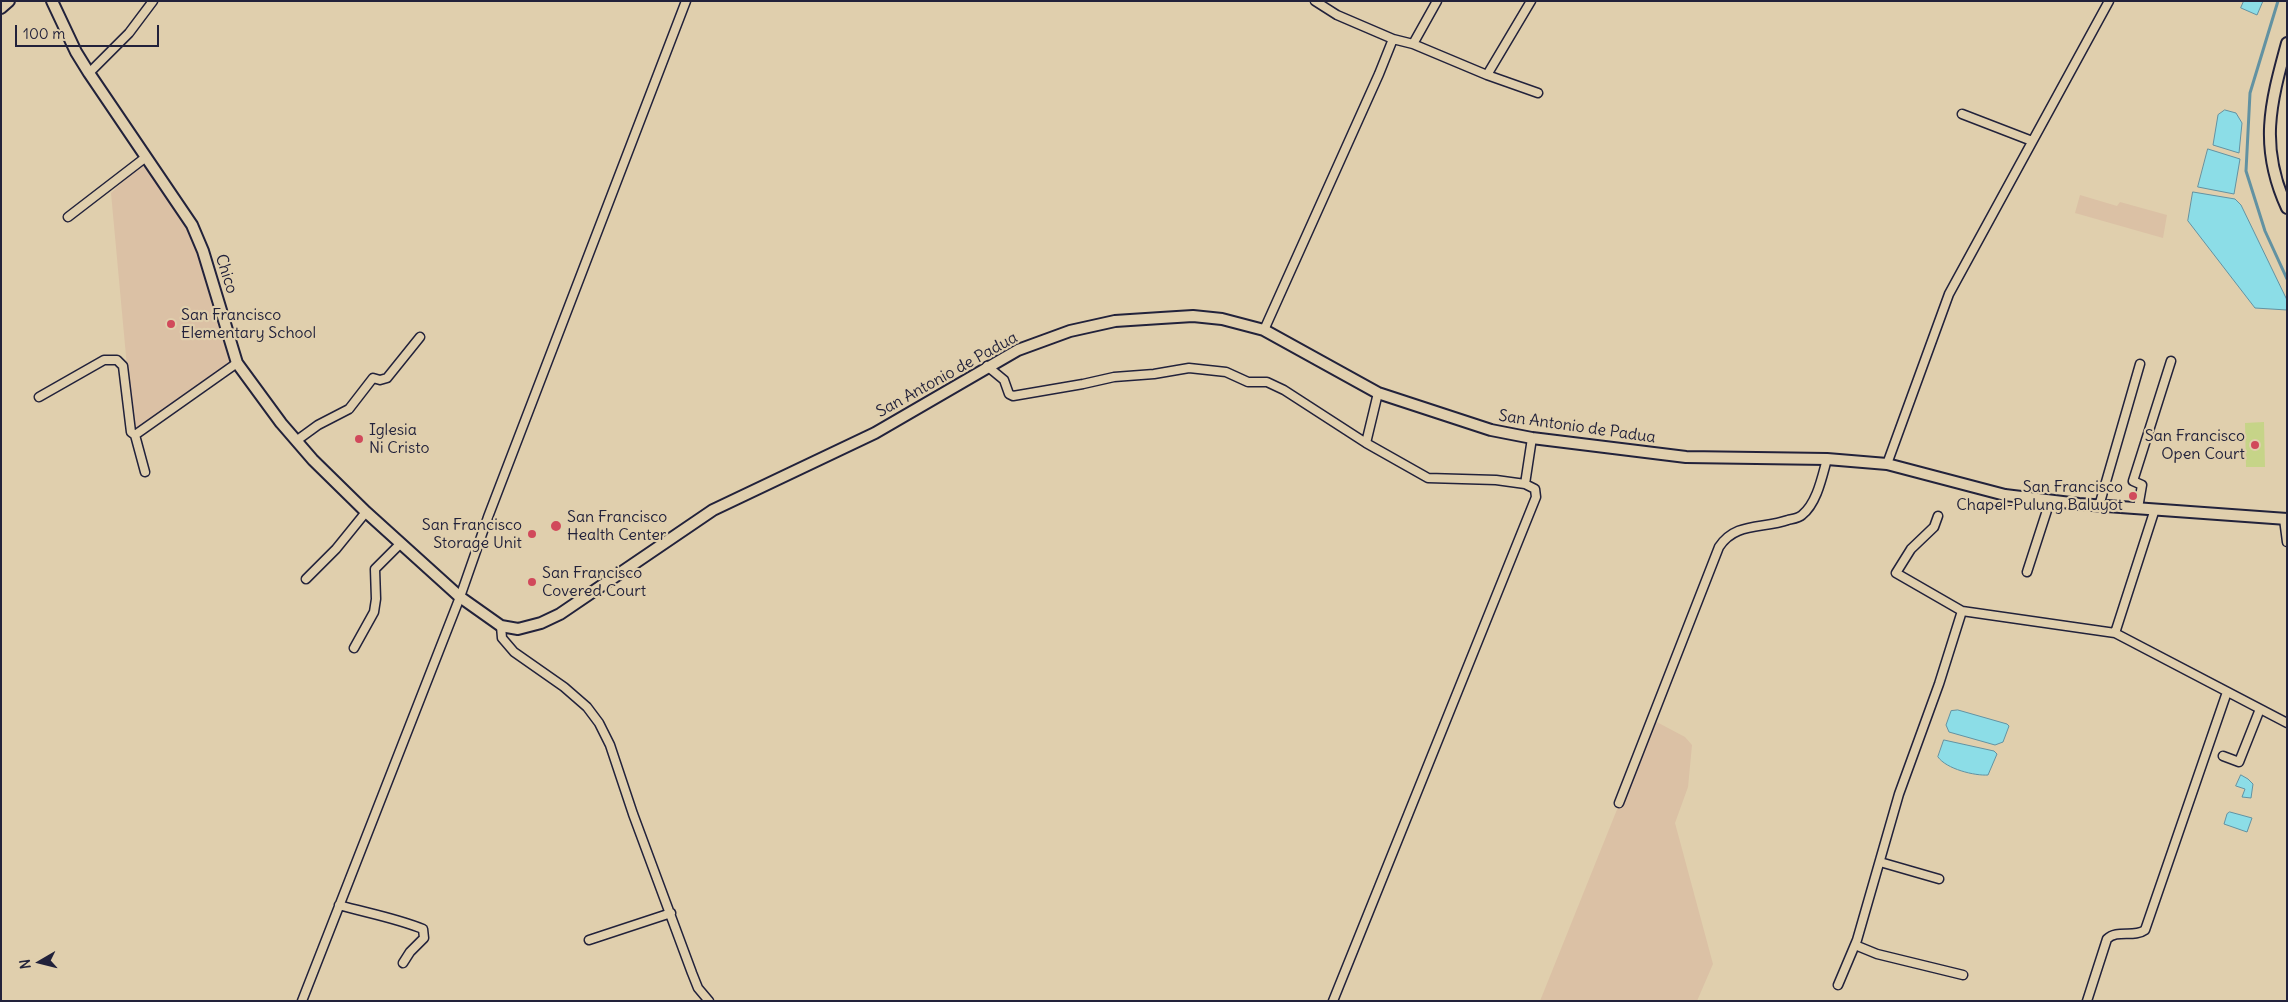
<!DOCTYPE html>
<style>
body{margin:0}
#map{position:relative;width:2288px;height:1002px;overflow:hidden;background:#e0cfad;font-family:Delius,sans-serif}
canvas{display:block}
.frame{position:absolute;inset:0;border:2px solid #22223b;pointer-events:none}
.north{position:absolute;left:15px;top:937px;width:50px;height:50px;-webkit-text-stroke:4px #e0cfad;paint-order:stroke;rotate:262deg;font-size:14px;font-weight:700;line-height:20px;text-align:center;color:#22223b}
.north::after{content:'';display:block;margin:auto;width:18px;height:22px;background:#22223b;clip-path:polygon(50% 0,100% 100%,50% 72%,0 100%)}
.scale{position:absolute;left:15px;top:25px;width:144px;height:22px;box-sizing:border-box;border:2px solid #22223b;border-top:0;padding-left:6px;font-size:15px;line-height:18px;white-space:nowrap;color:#22223b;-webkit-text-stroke:4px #e0cfad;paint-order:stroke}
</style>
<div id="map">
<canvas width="2288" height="1002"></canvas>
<div class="frame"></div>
<div class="north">N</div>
<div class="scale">100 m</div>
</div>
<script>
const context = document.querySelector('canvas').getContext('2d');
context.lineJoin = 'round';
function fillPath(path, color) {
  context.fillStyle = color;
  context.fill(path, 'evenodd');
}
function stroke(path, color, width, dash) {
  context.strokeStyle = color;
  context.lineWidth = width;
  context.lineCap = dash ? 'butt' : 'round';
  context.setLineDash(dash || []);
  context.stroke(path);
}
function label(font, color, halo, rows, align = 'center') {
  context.font = font + ' Delius,sans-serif';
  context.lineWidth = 4.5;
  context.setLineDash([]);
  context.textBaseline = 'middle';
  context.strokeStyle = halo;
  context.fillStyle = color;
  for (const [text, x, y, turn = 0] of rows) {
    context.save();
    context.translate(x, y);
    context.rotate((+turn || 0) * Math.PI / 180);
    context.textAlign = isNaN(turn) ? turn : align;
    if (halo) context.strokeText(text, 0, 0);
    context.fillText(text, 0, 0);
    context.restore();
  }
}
fillPath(new Path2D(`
 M145,161L191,231L213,295L231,364L133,432L111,193Z
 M2080,195L2117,206L2120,202L2167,215L2163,238L2075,213Z
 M1653,720L1685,737L1692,745L1688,787L1675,823L1713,964L1697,1001H1540Z`), '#dbc1a5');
fillPath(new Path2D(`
 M2264,422L2265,467H2246L2245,423Z`), '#c6d488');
const water = new Path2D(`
 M2244,1H2263L2257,15L2241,8Z
 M2225,110L2236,113L2242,123L2239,153L2213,145L2218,115Z
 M2208,149L2240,159L2234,194L2198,187Z
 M2193,192L2235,199L2241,205L2287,300V310L2255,308L2188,221Z
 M1958,710L2007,724L2009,726L2003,742L1995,745L1949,732L1946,725L1951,711Z
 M1944,740L1994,751L1997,754L1988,775C1975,776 1946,769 1938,757Z
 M2241,775L2248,779L2253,784L2251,798L2242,797L2245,789L2236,786Z
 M2230,812L2252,818L2247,832L2224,824L2227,814Z`);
fillPath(water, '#8cdde7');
stroke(water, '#6292a2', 1);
stroke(new Path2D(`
 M2278,1L2250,93L2246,171L2265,231L2287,279`), '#6292a2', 3);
const street = new Path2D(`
 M1315,1L1337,15L1393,39
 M1413,44L1487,75L1531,1
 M89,73L129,33L153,1
 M1487,75L1538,93
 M1962,114L2032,141
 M68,217L146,157
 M1264,330L1379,74L1393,39L1413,44L1437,1
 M987,366L1004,380L1009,394L1013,396L1083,384L1114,377L1154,374L1189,368L1226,372L1248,382H1267L1284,390L1366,443
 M1378,393L1366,443L1428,478L1496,480L1525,484L1532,438
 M39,397L104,360H117L123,366L131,432L135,435
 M296,441L318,425L349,409L373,378L380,380L387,378L420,337
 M1887,464L1949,294L2109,1
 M145,472L135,435L237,363
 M2099,506L2140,364
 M2138,508L2142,485L2133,481L2171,361
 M2155,509L2115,633L2287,723
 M1938,516L1934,527L1911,549L1896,573L1962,611
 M2284,519L2287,542
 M2027,572L2050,501
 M306,579L336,549L366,512
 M501,626L502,638L514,652L564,687L587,707L599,723L610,745L633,814L692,973L698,988L709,1001
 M354,648L374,612L376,599L375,569L400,544
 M2223,756L2239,762L2260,709
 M1619,803L1719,547C1735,522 1762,529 1788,520C1792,519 1799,518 1802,515C1817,503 1822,477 1827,459
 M1880,862L1939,879
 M339,905C367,913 396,918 423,929L424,938L410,952L403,963
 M589,940L671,913
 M1855,945L1877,954L1963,975
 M1838,985L1857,940L1899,794L1939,684L1962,611L2115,633
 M302,1001L460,597L488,517L686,1
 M1333,1001L1536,497L1535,489L1525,484
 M2087,1001L2107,939C2117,929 2134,938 2145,930L2227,692`);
const secondary = new Path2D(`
 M52,1L76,52L89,73L192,225L203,251L237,363L281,423L313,460L366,512L460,597L501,626L518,629L541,623L560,614L713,510L875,433L1018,350L1070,331L1115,321L1161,318L1193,316L1222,319L1264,330L1378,393L1491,430L1532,438L1686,457L1827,459L1887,464L2005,495L2079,504L2287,519
 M1,8L9,1
 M2287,43C2270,105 2259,147 2287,208`);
stroke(street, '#22223b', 11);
stroke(secondary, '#22223b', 14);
stroke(street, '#e0cfad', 8);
stroke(secondary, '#e0cfad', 10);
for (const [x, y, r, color] of [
 [171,324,5,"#d1495b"],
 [359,439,5,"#d1495b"],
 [2255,445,5,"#d1495b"],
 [2133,496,5,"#d1495b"],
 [556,526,6,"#d1495b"],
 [532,534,5,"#d1495b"],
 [532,582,5,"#d1495b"]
]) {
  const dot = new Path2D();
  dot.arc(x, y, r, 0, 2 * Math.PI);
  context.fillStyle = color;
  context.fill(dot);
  stroke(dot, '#e0cfad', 2);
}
label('16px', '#22223b', '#e0cfad', [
 ["Chico",226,274,72],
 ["San Antonio de Padua",947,375,-29],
 ["San Antonio de Padua",1577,427,8]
]);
label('16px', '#22223b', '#e0cfad', [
 ["San Francisco",181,315],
 ["Elementary School",181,333],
 ["Iglesia",369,430],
 ["Ni Cristo",369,448],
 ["San Francisco",2245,436,"right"],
 ["Open Court",2245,454,"right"],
 ["San Francisco",2123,487,"right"],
 ["Chapel-Pulung Baluyot",2123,505,"right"],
 ["San Francisco",567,517],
 ["Health Center",567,535],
 ["San Francisco",522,525,"right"],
 ["Storage Unit",522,543,"right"],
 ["San Francisco",542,573],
 ["Covered Court",542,591]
], 'left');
</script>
